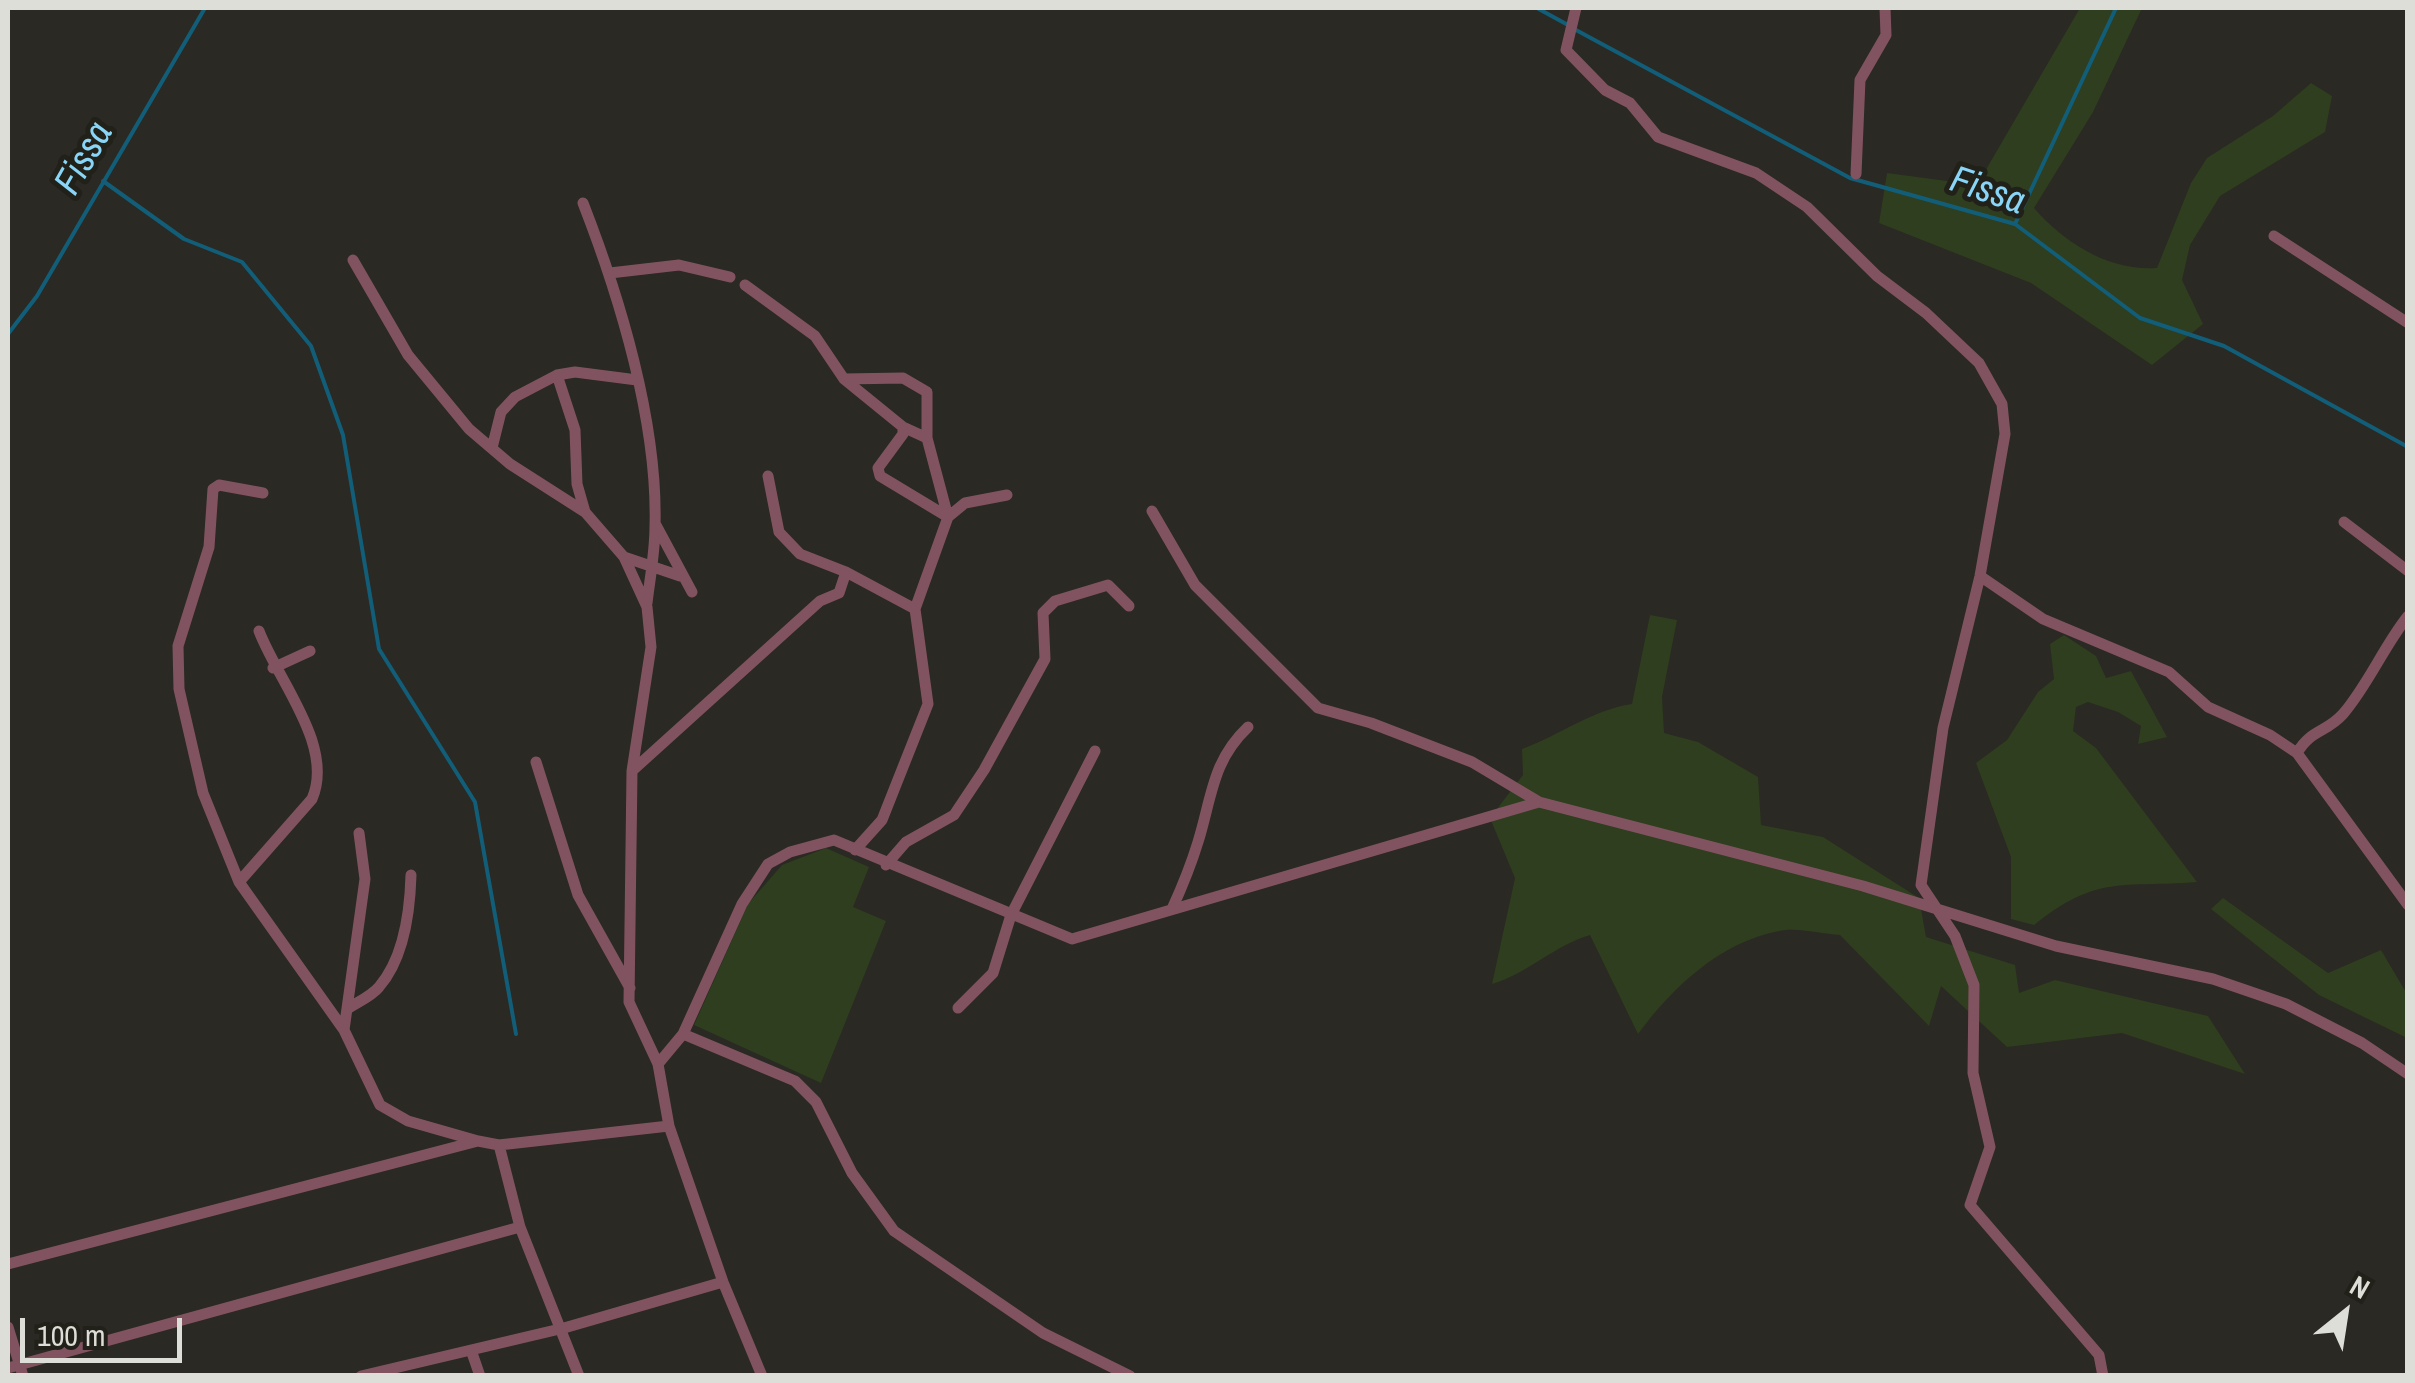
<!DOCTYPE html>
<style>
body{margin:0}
#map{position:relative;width:2415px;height:1383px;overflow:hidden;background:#2a2923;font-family:"Archivo Narrow",sans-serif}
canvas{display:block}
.frame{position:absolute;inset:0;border:10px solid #deded9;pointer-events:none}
.north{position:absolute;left:2295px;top:1263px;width:100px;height:100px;-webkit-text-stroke:8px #212019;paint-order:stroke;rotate:30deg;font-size:28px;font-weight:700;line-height:40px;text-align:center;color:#deded9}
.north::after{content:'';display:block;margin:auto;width:35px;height:45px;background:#deded9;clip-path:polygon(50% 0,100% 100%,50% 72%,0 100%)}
.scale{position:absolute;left:20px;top:1318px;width:162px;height:45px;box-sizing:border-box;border:5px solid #deded9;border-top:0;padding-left:12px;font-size:30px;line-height:35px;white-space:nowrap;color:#deded9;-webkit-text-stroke:8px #212019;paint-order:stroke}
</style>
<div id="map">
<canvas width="2415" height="1383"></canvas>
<div class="frame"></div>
<div class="north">N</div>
<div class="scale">100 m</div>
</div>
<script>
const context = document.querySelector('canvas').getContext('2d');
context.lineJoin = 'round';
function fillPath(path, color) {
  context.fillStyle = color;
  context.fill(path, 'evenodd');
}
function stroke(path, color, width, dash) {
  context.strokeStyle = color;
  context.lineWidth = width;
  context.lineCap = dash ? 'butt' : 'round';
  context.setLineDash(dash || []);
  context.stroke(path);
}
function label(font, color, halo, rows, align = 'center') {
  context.font = font + ' "Archivo Narrow",sans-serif';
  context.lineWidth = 10;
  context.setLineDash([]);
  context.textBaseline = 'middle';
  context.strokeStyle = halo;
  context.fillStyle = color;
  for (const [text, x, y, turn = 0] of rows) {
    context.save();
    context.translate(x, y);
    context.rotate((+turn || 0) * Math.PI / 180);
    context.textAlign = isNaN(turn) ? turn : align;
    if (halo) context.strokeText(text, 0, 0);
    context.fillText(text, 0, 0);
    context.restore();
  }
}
fillPath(new Path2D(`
 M2080,8H2142L2093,112L2034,208C2065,243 2108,271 2157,268L2191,183L2207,158L2273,116L2311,83L2332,96L2325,132L2220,196L2190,245L2182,280L2203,324L2152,365L2031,283L1879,223L1887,173L1977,185Z
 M1650,615L1677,620L1662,697L1664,733L1698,742L1758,777L1761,825L1823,837L1919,898L1926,937L2015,965L2019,993L2055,980L2208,1016L2245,1074L2122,1033L2007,1047L1941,986L1929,1026L1840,935C1821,934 1797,927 1779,931C1720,942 1672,988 1638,1034L1590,935C1553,946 1529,973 1492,984L1515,878L1490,818L1523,775L1522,749C1560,735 1592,710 1632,704Z
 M2064,635L2096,656L2106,678L2131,671L2167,737L2138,744L2141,726L2118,712L2088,702L2076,707L2073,731L2096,748L2197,882C2122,888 2098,874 2034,925L2011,919V857L1976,763L2007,740L2038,692L2054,679L2050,644Z
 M826,848L869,867L853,907L886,921L821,1083L694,1025L748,904L782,865Z
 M2223,898L2328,973L2381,950L2407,994V1038L2319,995L2211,909Z`), '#2e3e1e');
stroke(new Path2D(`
 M1537,8L1568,25
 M1576,30L1850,178L2015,224L2140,318L2224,346L2408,447
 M103,181L184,239L242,262L311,346L343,435L379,649L475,802L516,1034
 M2015,224L2116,8
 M8,334L37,296L205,8`), '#125e79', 4);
stroke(new Path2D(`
 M1576,8L1566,50L1605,90L1630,103L1658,137L1756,173L1807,207L1877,276L1926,313L1979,363L2002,404L2005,434L1980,576L1943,728L1921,885L1955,936L1974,985L1973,1073L1990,1147L1970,1205L2099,1355L2103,1376
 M1856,174L1860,80L1886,35L1885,8
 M583,203C620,298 658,423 655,526C655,552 650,578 647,603
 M2274,236L2408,323
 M353,260L408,355L469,429L510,464L585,512L624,557L647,607L651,647L632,771L629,1002L658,1064L669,1126L723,1282L762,1376
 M610,273L679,265L730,277
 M745,285L815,336L844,379L903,378L927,392V438
 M557,375L575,430L577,484L585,512
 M844,379L903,427V434L878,468L880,476L948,517
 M903,427L927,438L948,517
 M492,448L501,412L515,397L557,375L575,372L637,380
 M768,476L779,532L800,554L846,572L915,609
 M263,493L219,485L213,489L209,547L178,646L179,689L203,793L239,882L344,1030L380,1105L408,1121L478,1141
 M1152,511L1195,585L1318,708L1371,723L1472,762L1539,802
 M2344,522L2408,571
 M656,525L692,592
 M624,557L680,576
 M1980,576L2043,619L2169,672L2208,707L2270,735L2297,753L2408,905
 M273,668L310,651
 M2297,753C2311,729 2326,733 2343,714C2368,685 2384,646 2408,616
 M536,762L578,895L630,988
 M632,771L820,601L839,593L846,572
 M855,850L882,820L928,704L915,609L948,517L965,503L1007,495
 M886,865L906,842L954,815L984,770L1045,659L1043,613L1055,601L1108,585L1129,606
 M239,882L312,799C335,746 278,681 259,631
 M1172,909C1182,887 1191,865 1198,842C1212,797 1212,761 1248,727
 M958,1008L993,973L1011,915L1095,751
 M347,1009C356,1003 372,996 379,987C404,958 410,911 411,875
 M344,1030L365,879L359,833
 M683,1034L795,1081L816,1102L852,1173L894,1231L1043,1333L1130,1376
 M658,1064L683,1034L742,904L768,864L790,852L834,840L1072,939L1539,802L1863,886L2056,946L2213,979L2286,1004L2362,1043L2408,1074
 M499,1145L520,1227L579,1376
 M8,1264L478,1141L499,1145L669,1126
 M8,1327L23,1376
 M471,1350L480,1376
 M8,1368L520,1227
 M361,1376L564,1328L723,1282`), '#815360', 11);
label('italic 38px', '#89d5f7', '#212019', [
 ["Fissa",85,159,-60],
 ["Fissa",1987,192,19]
]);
</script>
